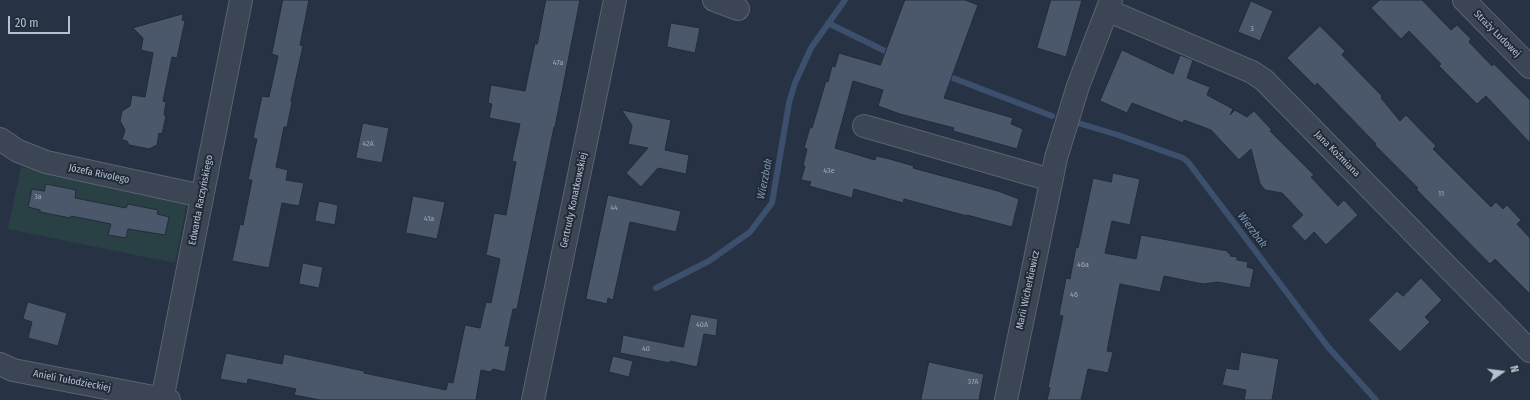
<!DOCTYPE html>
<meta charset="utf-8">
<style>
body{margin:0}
#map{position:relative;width:1530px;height:400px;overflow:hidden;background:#273344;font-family:"Fira Sans Condensed",sans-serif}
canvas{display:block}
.north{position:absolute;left:1482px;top:352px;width:40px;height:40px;-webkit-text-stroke:3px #202a39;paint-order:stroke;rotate:76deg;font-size:11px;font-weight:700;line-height:16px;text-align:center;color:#b9c0cd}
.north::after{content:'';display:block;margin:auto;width:14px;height:18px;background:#b9c0cd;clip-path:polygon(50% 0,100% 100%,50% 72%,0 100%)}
.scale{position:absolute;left:8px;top:16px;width:62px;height:18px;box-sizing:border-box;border:2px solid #b9c0cd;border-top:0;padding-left:5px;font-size:12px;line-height:14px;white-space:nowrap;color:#b9c0cd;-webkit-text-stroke:3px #202a39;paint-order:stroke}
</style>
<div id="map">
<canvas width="1530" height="400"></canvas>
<div class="north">N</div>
<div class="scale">20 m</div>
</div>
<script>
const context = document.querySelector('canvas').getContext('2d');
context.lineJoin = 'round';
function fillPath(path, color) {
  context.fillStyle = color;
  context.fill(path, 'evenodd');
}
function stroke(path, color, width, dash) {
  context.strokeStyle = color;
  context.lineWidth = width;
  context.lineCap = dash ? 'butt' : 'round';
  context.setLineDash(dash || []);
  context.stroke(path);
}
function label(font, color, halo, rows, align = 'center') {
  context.font = font + ' "Fira Sans Condensed",sans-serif';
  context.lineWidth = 4;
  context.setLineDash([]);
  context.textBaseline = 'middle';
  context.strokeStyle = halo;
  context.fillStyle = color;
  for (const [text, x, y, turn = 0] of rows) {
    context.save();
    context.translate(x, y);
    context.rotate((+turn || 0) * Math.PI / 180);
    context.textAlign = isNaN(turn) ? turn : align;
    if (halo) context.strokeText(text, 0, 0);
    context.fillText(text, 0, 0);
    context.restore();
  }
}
fillPath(new Path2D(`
 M21,167L187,202L175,263L8,229Z`), '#294145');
stroke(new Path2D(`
 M828,23L891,54
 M945,75L1052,116
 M1078,123L1118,135L1183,158L1188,162L1328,347L1376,400
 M656,288L709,261L750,232L772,203L789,103L795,83L811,48L845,0`), '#3c506d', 6);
const building = new Path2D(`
 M283,0H309L300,45L303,46L291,101L292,102L287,127H284L276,167L288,170L286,180L304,183L299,206L282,203L269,268L232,261L240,224L243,225L252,180H248L257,139L253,138L262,96L269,97L278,56L272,54Z
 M546,0H580L555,127H554L517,309H513L505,346H510L505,372L493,369L490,372L481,370L476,400H320L294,395L296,389L248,379L247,384L220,379L226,353L282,364L284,354L364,371V373L446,390L448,382L453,383L465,325L480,328L486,302L491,303L500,259L486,255L494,213L506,215L516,162L512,161L520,124L489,118L492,104L488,103L491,85L525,91L535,43L537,44Z
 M905,0H965L978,5L944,98L1013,118L1011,124L1023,129L1017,149L953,131L954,128L900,114L878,106L883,90L853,81L835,148L875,160L876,156L886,158L914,166L913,168L998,191L1019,199L1012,227L967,215V216L904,199L903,203L854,189L852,198L809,186L811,182L801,180L805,166H803L807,149L804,148L810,127L812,128L826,81L828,82L832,66L835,67L839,53L880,65Z
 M1051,0H1082L1066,57L1037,48Z
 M1380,0H1422L1451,30L1457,25L1471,39L1469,42L1492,66L1494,64L1530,100V143L1486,96L1477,104L1439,66L1441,64L1409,31L1401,39L1371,8Z
 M1251,1L1273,11L1260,41L1238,32Z
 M183,14L182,20L185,21L177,58L172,57L163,101L166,102L164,115L166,116L162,134L159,133L157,145L149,149L129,145L127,141L122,140L125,130L120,121L122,111L130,106L132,95L145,97L153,53L141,50L143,38L133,28Z
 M671,23L700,28L695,53L667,47Z
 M1320,26L1345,51L1342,55L1382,96L1381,98L1400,121L1406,115L1436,146L1433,149L1491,207L1496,202L1503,209L1507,205L1521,220L1517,224L1530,238V294L1495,259L1490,264L1416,189L1418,188L1375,145L1376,144L1317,83L1315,86L1287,58Z
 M1122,50L1173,74L1180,55L1193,60L1187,78L1210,87L1207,95L1233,109L1230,115L1235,110L1247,117L1254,111L1272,130L1270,131L1314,175L1311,177L1338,206L1344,200L1358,215L1326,245L1314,232L1305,241L1291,226L1303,215L1282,193L1265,190L1260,184L1251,149L1239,160L1211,130L1184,120L1183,123L1132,103L1127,113L1100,101Z
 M622,110L671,120L665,150L689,155L686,174L658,168L641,187L626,173L648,148L628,144L632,126Z
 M363,123L389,128L382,163L356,158Z
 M1113,173L1140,179L1130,225L1112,221L1105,253L1136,259L1141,235L1228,251V253L1231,254L1230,256L1237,257V260L1248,262L1247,267L1254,269L1250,288L1218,282L1203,284L1164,276L1160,292L1120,284L1107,351L1113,352L1108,373L1088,369L1081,400H1047L1050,388L1048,387L1063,316L1059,315L1066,278L1070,279L1076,247L1078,248L1093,178L1111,182Z
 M46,184L76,190L75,198L126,208L128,204L158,210L157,214L169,217L165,235L128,229L126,238L108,235L111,224L71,216L70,218L40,212V210L28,207L32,189L44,191Z
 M608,195L681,211L676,232L630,222L613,300L608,298L607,304L586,299Z
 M413,196L445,202L437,239L406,233Z
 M319,201L338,205L335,225L315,221Z
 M303,263L323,267L319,288L299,284Z
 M1421,278L1442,300L1425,317L1430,322L1400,352L1368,320L1397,291L1403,296Z
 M28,302L67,313L58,346L28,338L32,322L23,319Z
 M691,314L718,319L716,336L704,334L697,367L670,361V363L620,353L623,335L683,347Z
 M1241,352L1279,359L1272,400H1244L1246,390L1222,385L1226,368L1238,370Z
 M613,356L633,361L629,377L609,372Z
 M929,362L984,374L979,400H921Z`);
fillPath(building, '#4b576a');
stroke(building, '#222c3b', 1);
const minor = new Path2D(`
 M714,0L738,9
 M1464,0L1530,67
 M1107,10L1252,72L1264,80L1530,351
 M864,126L1051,180
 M0,139L18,151L46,162L202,196
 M0,364L13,370L169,400
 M162,400L241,0
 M533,400L615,0
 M1006,400L1056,158L1078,86L1111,0`);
stroke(minor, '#5a6371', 24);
stroke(minor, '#3b4553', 22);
label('8px', '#9ea6b4', null, [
 ["3",1252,29],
 ["47a",558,63],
 ["42A",368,144],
 ["43e",829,171],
 ["11",1441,194],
 ["3a",38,197],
 ["44",614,208],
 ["41a",429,219],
 ["46a",1083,265],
 ["46",1074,295],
 ["40A",702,325],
 ["40",646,349],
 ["37A",973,382]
]);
label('10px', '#b9c0cd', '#202a39', [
 ["Straży Ludowej",1497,34,45],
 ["Jana Koźmiana",1337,154,45],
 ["Józefa Rivolego",99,174,12],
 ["Edwarda Raczyńskiego",201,200,-79],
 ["Gertrudy Konatkowskiej",574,200,-78],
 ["Marii Wicherkiewicz",1028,290,-78],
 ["Anieli Tułodzieckiej",72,381,11]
]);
label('italic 11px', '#7f96b4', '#202a39', [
 ["Wierzbak",765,179,-79],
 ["Wierzbak",1252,230,53]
]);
</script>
